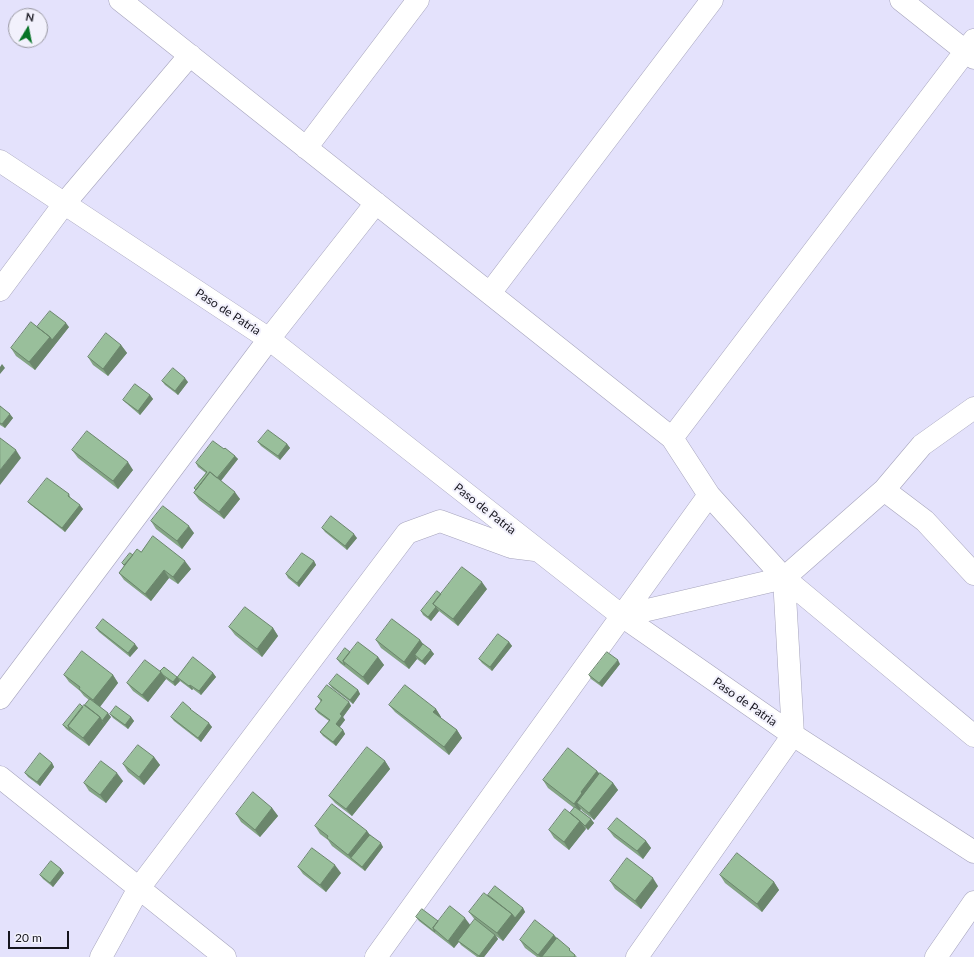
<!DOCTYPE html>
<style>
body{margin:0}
#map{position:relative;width:974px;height:957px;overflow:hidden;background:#e4e2fc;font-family:Lato,sans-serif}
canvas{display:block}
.north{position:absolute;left:8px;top:8px;width:40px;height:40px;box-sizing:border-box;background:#f2f1fc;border:1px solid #9a99a3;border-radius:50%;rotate:10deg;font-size:11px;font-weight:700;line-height:16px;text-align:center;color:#16151e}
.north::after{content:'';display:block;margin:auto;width:14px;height:18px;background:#077427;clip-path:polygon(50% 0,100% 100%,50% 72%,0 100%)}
.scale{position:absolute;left:8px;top:931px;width:61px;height:18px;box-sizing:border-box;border:2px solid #16151e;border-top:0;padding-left:5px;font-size:12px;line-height:14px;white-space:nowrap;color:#16151e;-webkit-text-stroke:3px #f2f1fc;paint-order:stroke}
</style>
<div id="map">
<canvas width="974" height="957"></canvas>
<div class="north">N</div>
<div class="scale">20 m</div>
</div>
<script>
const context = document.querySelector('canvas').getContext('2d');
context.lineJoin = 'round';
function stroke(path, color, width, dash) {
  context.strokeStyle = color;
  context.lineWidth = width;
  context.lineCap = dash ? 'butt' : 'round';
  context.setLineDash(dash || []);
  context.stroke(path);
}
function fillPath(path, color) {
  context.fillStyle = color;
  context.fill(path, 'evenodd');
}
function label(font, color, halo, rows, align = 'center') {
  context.font = font + ' Lato,sans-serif';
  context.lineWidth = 4;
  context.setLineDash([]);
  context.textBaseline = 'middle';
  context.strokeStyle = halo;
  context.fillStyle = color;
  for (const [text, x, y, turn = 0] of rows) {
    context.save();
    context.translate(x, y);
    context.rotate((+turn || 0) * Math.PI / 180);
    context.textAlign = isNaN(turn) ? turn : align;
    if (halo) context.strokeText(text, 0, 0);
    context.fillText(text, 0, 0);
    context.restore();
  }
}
const minor = new Path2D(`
 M120,0L672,438
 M901,0L974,58
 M306,148L418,0
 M0,161L269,339L622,616L793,735L974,852
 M0,290L64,204L190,55
 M490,293L712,0
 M884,490L925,521L974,574
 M709,495L784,578L974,736
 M622,616L784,578L884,490L922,445L974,408
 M0,698L269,339L376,203
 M0,777L225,957
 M101,957L139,888L407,533L440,521L511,547L535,550
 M376,957L709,495L672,438L974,40
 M637,957L793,735L784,578
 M936,957L974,902`);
stroke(minor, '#a6a4bc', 23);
stroke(minor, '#fff', 22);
fillPath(new Path2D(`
 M37,327H69L35,370L16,356L11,348Z
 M121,345L127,353L108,376L93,365L88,357Z
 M162,381L188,382L178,395L165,385Z
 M150,395L153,399L140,415L126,403L123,400Z
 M0,406L13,418L5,428L0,425Z
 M258,442L287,444L290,448L280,460L261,446Z
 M224,449L235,456L238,459L221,481L240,499L224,519L199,500L194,493L196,490L194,488L206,473L198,467L196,463Z
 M72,450L133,470L118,489L78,458Z
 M69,494L71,499L83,509L65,532L31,505L28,502Z
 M151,521L194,533L182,549L156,529Z
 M322,528L357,538L347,550L325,532Z
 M141,552L191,569L178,584L169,578L151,601L124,580L119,573L124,566L122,563L133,555Z
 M314,561L316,565L299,587L288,578L286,574Z
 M487,589L458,626L439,611L431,621L423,615L421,611L441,594Z
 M229,627L273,628L278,636L262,657L235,635Z
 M96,628L138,648L130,657L99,632Z
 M376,640H420L423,644L434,654L425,665L417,659L409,669L381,648Z
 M509,642L512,646L492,671L482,663L479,659Z
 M350,652L378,657L384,665L368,685L340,663L337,659Z
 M620,664L602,687L591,679L589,675Z
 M160,671L177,677L213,673L216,677L201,695L193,689L192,690L180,681L175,686L166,679L148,702L133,691L127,683Z
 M64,675H113L118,683L100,707L111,717L89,746L66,729L63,725L85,705L89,700L84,696L80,691L69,682Z
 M329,684L358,690L360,694L353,704L332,688Z
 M318,697L349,702L351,706L343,717L345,720L339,727L343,730L345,734L336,746L323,736L320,732L329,721L318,713L315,709L321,702Z
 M389,705L436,709L441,717V718L457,730L462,738L449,755L395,712Z
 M194,712L212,727L201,742L174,721L171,717Z
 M110,714L131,717L134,721L128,729L113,718Z
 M154,757L160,765L144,785L128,772L123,764Z
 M385,761L390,769L352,816L335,803L329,796Z
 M52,763L54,767L40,786L28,777L25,773Z
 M597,771L600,774L613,783L618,790L594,820L582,811L581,809L580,810L591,819L594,823L588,830L586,828L569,850L554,838L549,830L570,813L574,808L548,788L543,780Z
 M123,781L106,803L89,791L84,783Z
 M272,808L278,816L260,837L241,822L236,814Z
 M315,826L367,831L370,835L383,847L365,871L332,846L328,840L320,834Z
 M608,829L646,841L651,848L643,859L614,837Z
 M298,867L341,873L326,892L303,874Z
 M61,869L64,873L53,887L43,879L40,875Z
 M720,875L774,882L779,890L762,912L725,883Z
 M610,881L658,886L641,909L615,889Z
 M488,895L523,908L525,912L503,941L496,936L498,939L484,957H477L461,945L459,942L454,948L419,921L416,917L438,921L470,925L475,920L469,912Z
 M554,935L557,938L575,955L577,957H537L525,948L520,940Z`), '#84a485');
fillPath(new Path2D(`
 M66,323L69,327L35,370L29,362L50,337Z
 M121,345L127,353L108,376L103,369Z
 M2,364L5,368L0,374V367Z
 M185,378L188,382L178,395L175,391Z
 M150,395L153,399L140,415L138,411Z
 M10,414L13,418L5,428L2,424Z
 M287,444L290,448L280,460L278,456Z
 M16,450L21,458L0,485V470Z
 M235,456L238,459L219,483L217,479Z
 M128,462L133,470L118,489L113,481Z
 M235,492L240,499L224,519L219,512Z
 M80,505L83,509L65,532L62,528Z
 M189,526L194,533L182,549L177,541Z
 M354,534L357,538L347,550L345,546Z
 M185,561L191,569L178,584L173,577Z
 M314,561L316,565L299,587L297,583Z
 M164,570L169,578L151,601L145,594Z
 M482,582L487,589L458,626L453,619Z
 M436,607L439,611L431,621L428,617Z
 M273,628L278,636L262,657L257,649Z
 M420,640L426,648L415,655L417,659L409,669L404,662Z
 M509,642L512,646L492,671L490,667Z
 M135,644L138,648L130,657L128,653Z
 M431,650L434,654L425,665L422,661Z
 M378,657L384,665L368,685L363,677Z
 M618,660L620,664L602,687L599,683Z
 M161,672L166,679L148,702L142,695Z
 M213,673L216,677L201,695L199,691Z
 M113,675L118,683L99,708L93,700Z
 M177,677L180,681L175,686L173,682Z
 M190,685L193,689L192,690L189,686Z
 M358,690L360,694L353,704L350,700Z
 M349,702L351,706L343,717L345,720L339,728L336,724L340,714Z
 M436,709L441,717L439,720L433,712Z
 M108,713L111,717L105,725L102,721Z
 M100,717L105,725L89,746L83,738Z
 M131,717L134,721L128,729L125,725Z
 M209,723L212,727L201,742L198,738Z
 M343,730L345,734L336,746L333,742Z
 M457,730L462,738L449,755L444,747Z
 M154,757L160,765L144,785L139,777Z
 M385,761L390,769L352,816L346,809Z
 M52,763L54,767L40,786L37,782Z
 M597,771L603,778L577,803L581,809L579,811L574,804L581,792Z
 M117,773L123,781L106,803L100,795Z
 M613,783L618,790L594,820L589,813Z
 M272,808L278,816L260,837L255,830Z
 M591,819L594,823L588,830L585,826Z
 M580,821L586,829L569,850L564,842Z
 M367,831L372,838L351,858L348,855Z
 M646,841L651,848L643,859L637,851Z
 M381,843L383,847L365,871L362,867Z
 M335,865L341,873L326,892L320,885Z
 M61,869L64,873L53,887L50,883Z
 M653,878L658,886L641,909L635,901Z
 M774,882L779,890L762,912L757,904Z
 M523,908L525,912L503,941L497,933L512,914Z
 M465,918L471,926L454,948L448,941Z
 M495,935L498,939L484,957H479V956Z
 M554,935L559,942L548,957H540L538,955Z`), '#6b866c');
const building = new Path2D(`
 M50,311L66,323L52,340L50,337L37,327Z
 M31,322L50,337L29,362L11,348Z
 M106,333L121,345L103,369L88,357Z
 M173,368L185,378L175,391L162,381Z
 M135,384L150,395L138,411L123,400Z
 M0,406L10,414L2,424L0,423Z
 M268,430L287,444L278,456L258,442Z
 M87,431L128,462L113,481L72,450Z
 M0,438L16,450L0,470Z
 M213,441L224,449L225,448L235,456L217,478L210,472L196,490L194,488L207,472L196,463Z
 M210,472L235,492L219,512L194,493Z
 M47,478L69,494L68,496L80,505L62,528L28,502Z
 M163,506L189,526L177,541L151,521Z
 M331,516L354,534L345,546L322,528Z
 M153,536L185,561L173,577L164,570L145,594L119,573L137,549L141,552Z
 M130,553L133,555L124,565L122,563Z
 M302,553L314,561L297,583L286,574Z
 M462,567L482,582L453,619L433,604Z
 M437,591L441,594L433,604L436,607L428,617L421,611Z
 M245,607L273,628L257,649L229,627Z
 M103,619L135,644L128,653L96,628Z
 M392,619L420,640L404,662L376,640Z
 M498,634L509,642L490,667L479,659Z
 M358,642L378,657L363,677L343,661Z
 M423,644L431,650L422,661L415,655Z
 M345,648L350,652L343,661L345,665L337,659Z
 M82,651L113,675L93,700L79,689L80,687L64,675Z
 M607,652L618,660L599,683L589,675Z
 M193,657L213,673L199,691L190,685L189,686L177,677L173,682L163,675L160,671L164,667L177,677Z
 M145,660L161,672L142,695L127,683Z
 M337,674L358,690L350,700L329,684Z
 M327,685L349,702L340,714L342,716L336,724L343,730L333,742L320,732L330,720L315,709L322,700L318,697Z
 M405,685L436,709L433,712L457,730L444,747L389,705Z
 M90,699L108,713L102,721L100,717L85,705Z
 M183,702L191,709H190L209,723L198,738L171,717Z
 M80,704L83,707L68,726L70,730L63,725Z
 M84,705L100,717L83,738L68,726Z
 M116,706L131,717L125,725L110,714Z
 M138,745L154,757L139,777L123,764Z
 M367,747L385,761L346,809L329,796Z
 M568,748L597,771L581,792L582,793L574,804L543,780Z
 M40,753L52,763L37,782L25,773Z
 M101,761L117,773L100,795L84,783Z
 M600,773L613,783L589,813L577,803Z
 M253,792L272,808L255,830L236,814Z
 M332,804L367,831L348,855L327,838L328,836L315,826Z
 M575,807L591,819L585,826L580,821L570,813Z
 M565,809L580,821L564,842L549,830Z
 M617,818L646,841L637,851L608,829Z
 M370,835L381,843L362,867L351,858Z
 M312,848L335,865L320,885L298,867Z
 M737,853L774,882L757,904L720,875Z
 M627,858L653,878L635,901L610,881Z
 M51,861L61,869L50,883L40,875Z
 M495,886L523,908L515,918L512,914L488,895Z
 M484,893L512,914L497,933L469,912Z
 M450,906L465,918L448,941L433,928Z
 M422,909L438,921L433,928L435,932L416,917Z
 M475,919L495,935L479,956L458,941Z
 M535,920L554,935L538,955L520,940Z
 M557,938L570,949L569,950L575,955L574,957H542Z`);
fillPath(building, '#99bf9b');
stroke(building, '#6b866c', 1);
label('12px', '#16151e', '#f2f1fc', [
 ["Paso de Patria",228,312,33],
 ["Paso de Patria",485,509,38],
 ["Paso de Patria",745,702,35]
]);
</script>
